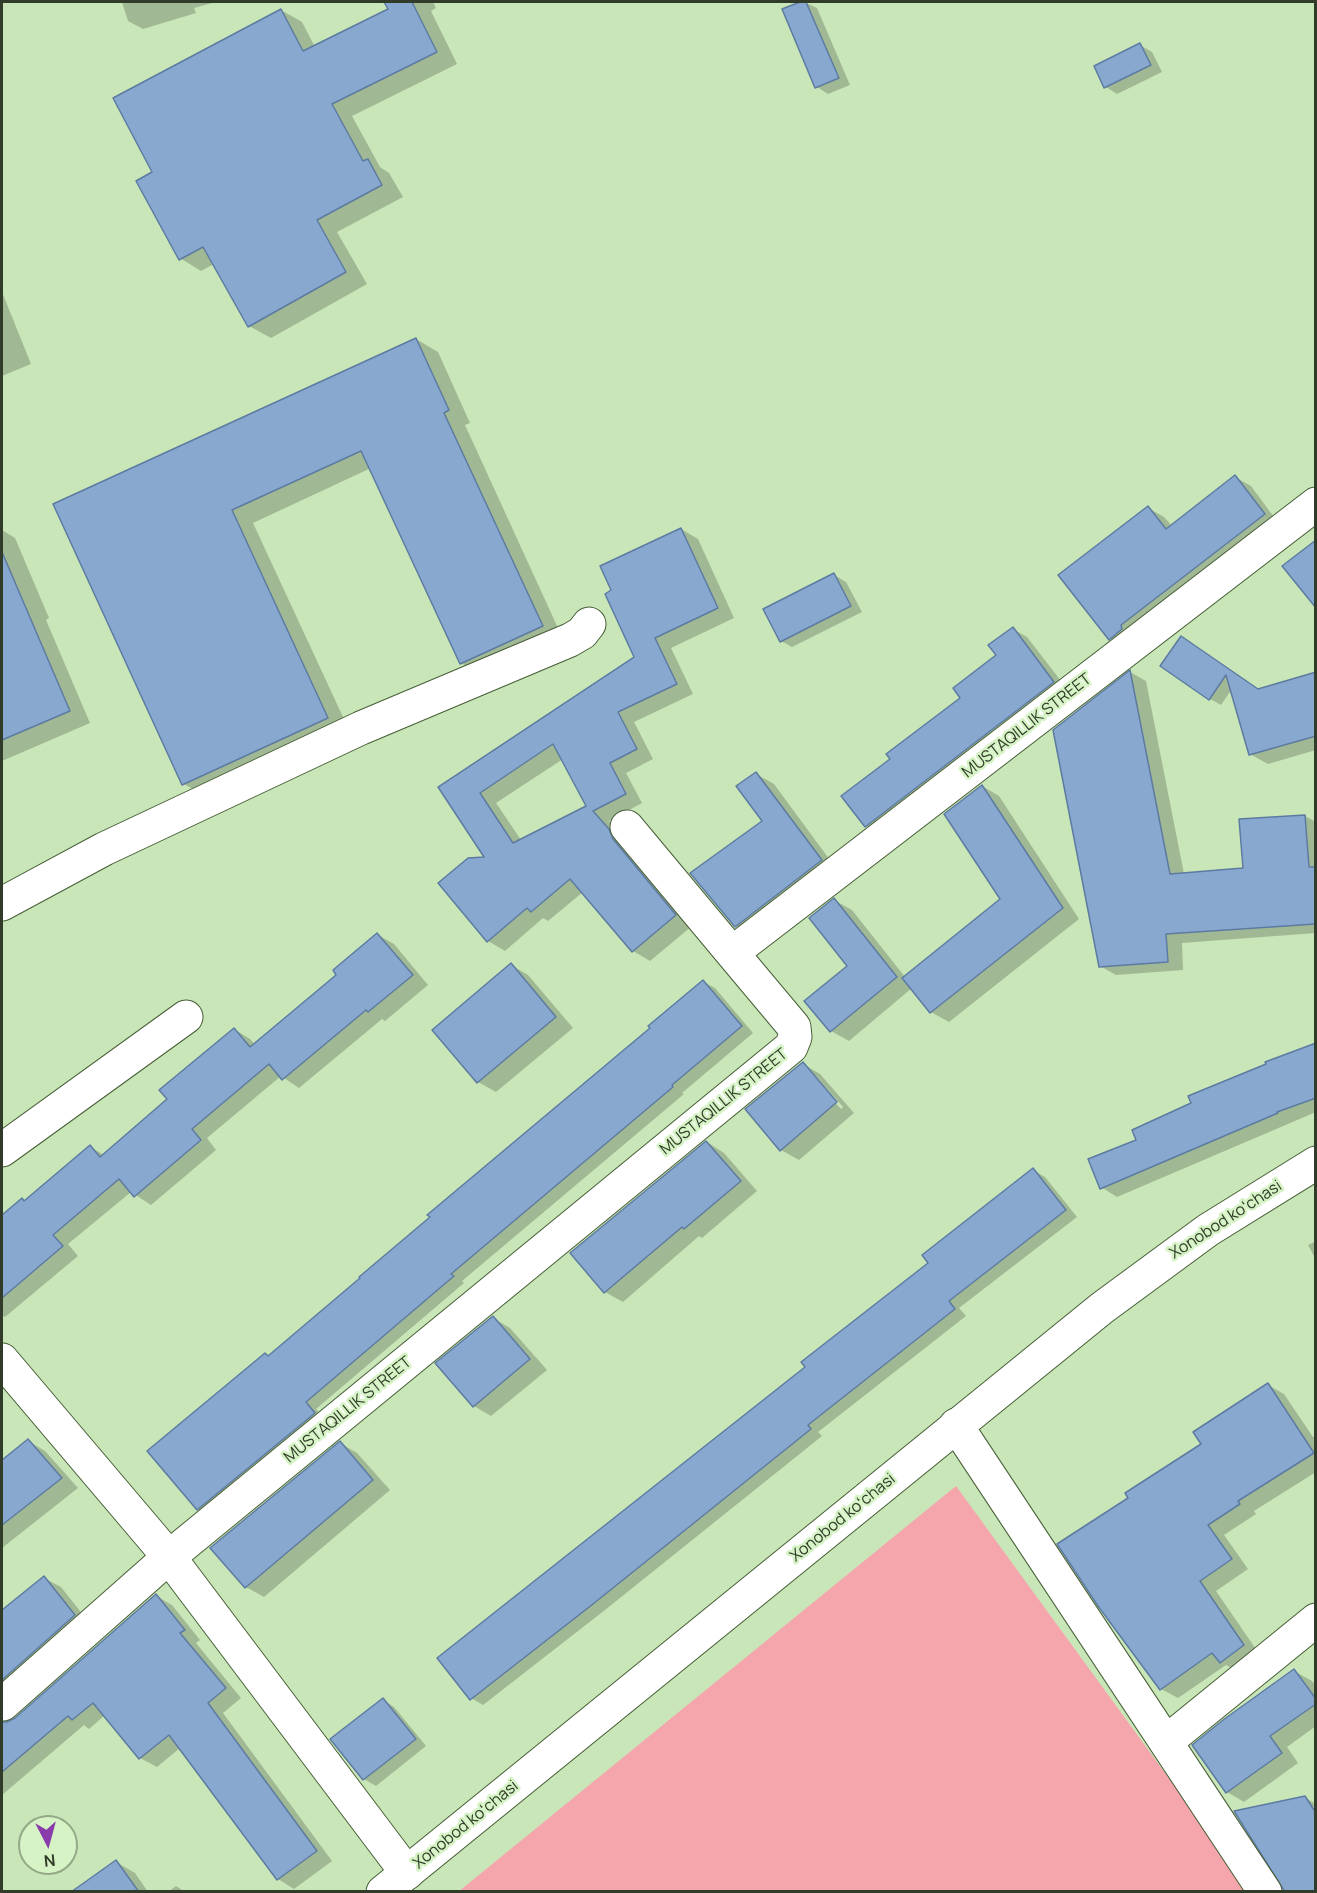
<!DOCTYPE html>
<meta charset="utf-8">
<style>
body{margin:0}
#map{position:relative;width:1317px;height:1893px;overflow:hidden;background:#c9e6b8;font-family:Manrope,sans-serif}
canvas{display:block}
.frame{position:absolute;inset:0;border:3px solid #303b29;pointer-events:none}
.north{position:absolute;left:18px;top:1815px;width:60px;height:60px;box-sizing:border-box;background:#d6f3c5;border:2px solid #94a987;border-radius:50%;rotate:174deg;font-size:16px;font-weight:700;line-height:24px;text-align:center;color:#303b29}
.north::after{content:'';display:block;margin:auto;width:21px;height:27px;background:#8a3cac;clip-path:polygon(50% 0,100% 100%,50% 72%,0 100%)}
</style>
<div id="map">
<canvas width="1317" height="1893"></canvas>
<div class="frame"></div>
<div class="north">N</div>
</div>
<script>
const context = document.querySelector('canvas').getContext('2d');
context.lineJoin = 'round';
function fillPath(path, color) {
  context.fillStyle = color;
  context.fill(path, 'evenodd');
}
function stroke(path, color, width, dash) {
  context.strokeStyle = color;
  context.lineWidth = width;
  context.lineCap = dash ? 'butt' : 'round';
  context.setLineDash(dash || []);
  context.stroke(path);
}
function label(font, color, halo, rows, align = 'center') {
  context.font = font + ' Manrope,sans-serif';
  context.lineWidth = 5;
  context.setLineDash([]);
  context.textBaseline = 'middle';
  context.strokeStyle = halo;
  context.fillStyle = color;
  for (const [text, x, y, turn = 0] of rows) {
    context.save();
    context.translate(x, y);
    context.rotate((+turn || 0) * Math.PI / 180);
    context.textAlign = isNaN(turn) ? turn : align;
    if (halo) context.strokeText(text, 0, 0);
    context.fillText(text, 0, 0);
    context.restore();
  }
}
fillPath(new Path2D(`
 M956,1486L1251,1891L458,1892Z`), '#f5a6ad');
fillPath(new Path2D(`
 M122,2H216L194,8L196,13L143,29L128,21Z
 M386,2H433L436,8L431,11L457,64L352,116L380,167L389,173L403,197L337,232L367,284L271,338L249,326L214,264L201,271L180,258L154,173L281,10L302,22L315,47L390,10Z
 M804,2L817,8L850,85L828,94L817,87L784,10Z
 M1140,45L1152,52L1162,72L1117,94L1106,87L1096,67Z
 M2,292L31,364L2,376Z
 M416,339L438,352L470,423L465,425L563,639L483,676L461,663L371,468L253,523L349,730L205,796L184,784L55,505Z
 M1235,477L1251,486L1279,524L1125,647L1110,638L1148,508L1164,517L1172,526Z
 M681,529L698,539L734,618L671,648L693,694L634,722L653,759L626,773L642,803L609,821L692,926L650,961L633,951L583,892L548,921L543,918L505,951L488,941L487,858L440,788L636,658ZM563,759L588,807L521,840L496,803Z
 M2,530L15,538L49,618L46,620L90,723L2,761Z
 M834,575L846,582L862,612L792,647L781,641Z
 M1013,629L1027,637L1068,690L881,835L866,826L892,759L962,699L998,656Z
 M1182,638L1240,677L1221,705L1210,699Z
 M1130,672L1146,681L1184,874L1245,870L1305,816L1316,822V933L1182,943L1183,970L1116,975L1100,966Z
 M1316,673V750L1268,764L1250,754Z
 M756,774L774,784L838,871L753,936L736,926L764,821Z
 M982,786L999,796L1079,919L949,1022L931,1012L912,988L849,1041L831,1031L849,966L834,900L852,910L905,977L1002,900Z
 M378,935L394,944L428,985L385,1021L382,1019L299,1088L281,1076L207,1138L216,1150L151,1205L131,1192L68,1244L78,1256L5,1317L2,1315V1217L22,1199L26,1201L90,1147L104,1155L169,1100L234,1029L250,1039L255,1045L339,975Z
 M511,965L528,975L573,1028L496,1092L478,1082L434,1030Z
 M703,982L715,988L753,1033L682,1093L684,1094L462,1281L464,1283L316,1409L326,1420L209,1516L198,1509L269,1357L652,1029Z
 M1316,1045V1112L1117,1197L1101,1187Z
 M803,1064L820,1074L854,1113L799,1160L781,1150ZM812,1076H816L843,1107L841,1109Z
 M707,1142L724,1153L757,1191L702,1238L699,1236L623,1302L605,1292L572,1253Z
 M1033,1170L1045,1177L1077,1217L959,1308L966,1316L818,1432L822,1436L605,1610L483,1705L471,1698L930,1263Z
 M1316,1241V1260L1308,1245Z
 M493,1318L510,1328L547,1370L491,1416L474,1406L437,1363Z
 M1268,1385L1284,1394L1313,1437L1316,1436V1472L1254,1511L1256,1514L1224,1535L1248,1569L1216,1591L1260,1655L1237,1671L1226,1665L1178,1698L1161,1689L1130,1499L1203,1445Z
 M28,1441L45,1451L78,1488L2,1548V1461Z
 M340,1443L357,1453L390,1490L264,1597L246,1587L212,1548Z
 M44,1578L61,1587L91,1625L2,1708V1611Z
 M156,1596L172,1605L200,1640L196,1643L241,1698L223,1713L332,1861L294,1889L278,1879L180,1748L157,1767L140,1758L105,1715L89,1729L84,1725L2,1795V1720L3,1724L16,1719Z
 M1294,1671L1312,1681L1316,1686V1726L1287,1747L1298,1763L1244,1802L1227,1792Z
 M383,1700L394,1707L426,1746L376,1786L364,1779L333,1740Z
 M1304,1797L1316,1804V1810L1314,1807H1310Z
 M116,1862L135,1873L148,1892H93Z
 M176,1886L185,1892H168Z`), '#0003');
const building = new Path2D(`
 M384,2H412L437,52L332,104L363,161L368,159L382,185L317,220L346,272L248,327L203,247L179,260L136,181L152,172L113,98L281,9L303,51L388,9Z
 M800,2H806L839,78L815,88L782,9Z
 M1140,43L1151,65L1104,88L1094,66Z
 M416,338L449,410L444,413L543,626L460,664L361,451L232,510L328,718L182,785L53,504Z
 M1235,475L1265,514L1121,625L1122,629L1109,640L1058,575L1148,506L1166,529Z
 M681,528L718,608L655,638L677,684L618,712L637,749L610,763L626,794L593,811L609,829L613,839L676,915L632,952L570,879L531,912L527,908L487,942L438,883L468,858L484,857L438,787L634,657L605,594L611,590L600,566ZM553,744L586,806L513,843L480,793Z
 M1316,540V608L1282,566Z
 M2,552L70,711L2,740Z
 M834,573L851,606L780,642L763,609Z
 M1013,627L1054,682L865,827L841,796L890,759L886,754L960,698L953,688L996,655L988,645Z
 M1181,636L1258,689L1316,672V736L1249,755L1226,675L1209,700L1160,666Z
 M1130,670L1170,874L1243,868L1239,819L1305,815L1309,867H1316V924L1166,934L1168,962L1099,967L1053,730Z
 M756,772L822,860L735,927L690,873L762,821L736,786Z
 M982,785L1063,908L930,1013L902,978L1000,899L944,814Z
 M834,898L897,977L830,1032L804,1001L847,966L809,918Z
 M377,933L413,975L368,1012L366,1010L282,1080L269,1064L192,1129L201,1140L134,1197L119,1179L53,1235L63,1246L2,1298V1215L22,1198L24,1201L90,1145L100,1157L167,1099L159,1090L234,1028L250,1047L336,975L333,970Z
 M511,963L556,1017L477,1083L432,1030Z
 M703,980L742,1026L672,1085L673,1087L451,1274L454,1276L306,1402L315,1413L197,1510L147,1451L265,1353L268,1356L360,1278L359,1277L430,1217L427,1215L650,1028L648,1026Z
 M1316,1043V1098L1277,1112L1278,1113L1100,1189L1088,1159L1136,1140L1132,1130L1191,1103L1188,1096L1266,1064L1265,1062Z
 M803,1062L837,1102L780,1151L745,1109Z
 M706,1141L741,1181L684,1229L682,1227L604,1293L570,1253Z
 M1033,1168L1066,1210L949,1301L955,1309L808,1425L811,1429L593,1604L470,1700L437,1658L805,1367L801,1362L928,1263L922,1255Z
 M493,1316L530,1359L473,1407L435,1363Z
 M1268,1383L1314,1453L1238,1501L1240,1504L1208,1525L1232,1559L1200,1581L1244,1645L1220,1663L1212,1653L1160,1690L1098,1606L1057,1544L1128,1498L1125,1493L1201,1444L1193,1432Z
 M28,1439L62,1478L2,1525V1460Z
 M340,1441L373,1480L245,1588L210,1548Z
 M44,1576L75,1615L2,1680V1610Z
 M156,1594L185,1630L180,1633L226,1688L208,1703L317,1851L277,1880L169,1735L139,1759L93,1703L72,1720L68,1716L2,1772V1722H7L15,1718Z
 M1294,1669L1316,1699V1704L1270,1736L1282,1753L1226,1793L1192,1745L1223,1720Z
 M383,1698L416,1739L363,1780L330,1739Z
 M1305,1796L1316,1813V1892H1285L1234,1811Z
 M116,1860L139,1892H71Z`);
fillPath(building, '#88a8d0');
stroke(building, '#5d7ba1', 1.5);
const minor = new Path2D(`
 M627,827L732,953
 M2,904L104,849L361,728L570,640L582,633L589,624
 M2,1150L186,1017
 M2,1360L169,1557L407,1873
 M956,1425L1265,1892
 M3,1704L169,1557L791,1047L795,1037L794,1027L732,953L1316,504
 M1166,1742L1316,1620`);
const major = new Path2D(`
 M383,1892L1102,1308L1208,1230L1316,1163`);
stroke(minor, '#465e36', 35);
stroke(major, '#465e36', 35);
stroke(minor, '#fff', 33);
stroke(major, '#fff', 33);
label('16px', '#303b29', '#d6f3c5', [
 ["MUSTAQILLIK STREET",1027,726,-38],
 ["MUSTAQILLIK STREET",724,1102,-39],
 ["Xonobod koʻchasi",1226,1220,-33],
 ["MUSTAQILLIK STREET",348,1410,-39],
 ["Xonobod koʻchasi",843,1518,-39],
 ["Xonobod koʻchasi",466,1825,-39]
]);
</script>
